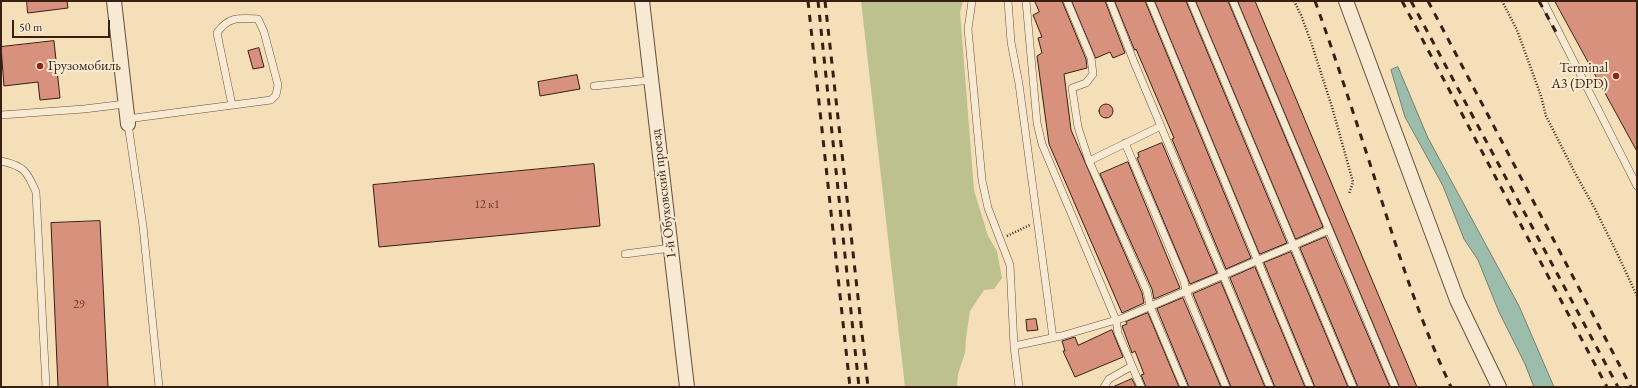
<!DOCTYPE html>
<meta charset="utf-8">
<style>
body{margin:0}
#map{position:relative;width:1638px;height:388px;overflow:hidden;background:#f4dfb9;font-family:"EB Garamond",serif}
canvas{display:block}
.frame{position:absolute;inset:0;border:2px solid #381f14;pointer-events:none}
.scale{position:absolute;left:12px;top:20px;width:98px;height:18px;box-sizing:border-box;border:2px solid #381f14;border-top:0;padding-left:5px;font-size:12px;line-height:14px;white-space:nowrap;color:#381f14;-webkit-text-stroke:3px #f8ead2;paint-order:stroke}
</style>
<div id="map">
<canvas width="1638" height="388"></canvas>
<div class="frame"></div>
<div class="scale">50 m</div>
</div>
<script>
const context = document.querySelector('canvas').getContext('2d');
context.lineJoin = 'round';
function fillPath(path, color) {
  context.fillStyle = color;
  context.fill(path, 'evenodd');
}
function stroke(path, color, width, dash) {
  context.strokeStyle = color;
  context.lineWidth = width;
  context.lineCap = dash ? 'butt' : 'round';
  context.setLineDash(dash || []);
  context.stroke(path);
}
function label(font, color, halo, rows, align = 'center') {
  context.font = font + ' "EB Garamond",serif';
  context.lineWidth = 4;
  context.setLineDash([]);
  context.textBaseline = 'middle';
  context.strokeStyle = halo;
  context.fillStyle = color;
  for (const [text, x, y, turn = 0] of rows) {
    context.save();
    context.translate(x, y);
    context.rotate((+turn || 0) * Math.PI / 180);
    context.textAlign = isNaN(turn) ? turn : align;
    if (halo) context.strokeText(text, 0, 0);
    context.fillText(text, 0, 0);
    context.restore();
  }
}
fillPath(new Path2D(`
 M861,1H963L960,12L974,190L988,236L997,251L1002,278L994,289L984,290L970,311L966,338L965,353L958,374L957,387H905Z`), '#bdc18e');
const water = new Path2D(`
 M1398,67L1428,138L1519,306L1554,387H1534L1525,364L1499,312L1478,260L1464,239L1443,186L1405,117L1391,70Z`);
fillPath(water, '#9cbdab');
stroke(water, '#747e6f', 1);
const building = new Path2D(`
 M27,1H67L68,8L28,13Z
 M1035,1H1062L1086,59L1087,68L1064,74L1071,130L1142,293L1144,303L1122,313L1049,144L1037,56L1042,53L1038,38L1042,37L1033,15L1039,12Z
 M1072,1H1105L1125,53L1113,58L1110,52L1096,58Z
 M1115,1H1145L1251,258L1226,269L1172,139L1174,138L1136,49L1135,50Z
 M1155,1H1186L1287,243L1260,254Z
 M1196,1H1228L1323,227L1296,239Z
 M1238,1H1255L1417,387H1400Z
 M1555,1H1637V151Z
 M54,41L60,98L40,100L38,82L4,86L1,47Z
 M259,48L264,67L253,69L248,51Z
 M577,75L580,89L540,96L538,82Z
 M1099 111a7 7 0 1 1 14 0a7 7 0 1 1-14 0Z
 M1162,143L1217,273L1190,284L1137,158L1139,157L1138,153Z
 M1128,162L1180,288L1154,299L1152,289L1100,174Z
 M594,164L600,226L379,247L373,185Z
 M100,221L108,387H58L51,223Z
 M1326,237L1390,387H1358L1300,248Z
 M1291,252L1348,387H1315L1264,263Z
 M1255,267L1305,387H1275L1230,278Z
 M1221,282L1265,387H1231L1193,294Z
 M1183,298L1221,387H1189L1157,309Z
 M1148,313L1179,387H1146L1141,375L1144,374L1135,351L1132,353L1122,326L1127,324L1126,322Z
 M1036,319L1038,330L1027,331L1026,320Z
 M1112,330L1123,357L1075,377L1063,351H1065L1062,341L1075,337L1078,345Z
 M1132,379L1136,387H1113Z`);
fillPath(building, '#d8917d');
stroke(building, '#381f14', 1);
const lane = new Path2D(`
 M972,1L968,29L982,180L988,208L1010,265L1014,346L1019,387
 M1008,1L1011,42L1019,84L1053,338
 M1026,1L1037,123L1042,144L1116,320L1118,333L1141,387
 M1067,1L1091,58L1093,74L1086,83L1072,88L1078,127L1089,161L1147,291L1150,306L1184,387
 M1110,1L1134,62L1270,387
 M1150,1L1310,387
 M1191,1L1353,387
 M1233,1L1395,387
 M1543,1L1637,186
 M594,86L651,80
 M1,115L84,109L125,104
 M127,119L271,100L276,95L278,85L264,32L258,19C240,18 228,16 217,33L232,105
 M128,124L143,226L159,387
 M1125,143L1184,281L1186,291L1226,387
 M1,161C24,166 27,171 36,192L46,387
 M1089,161L1161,126
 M625,254L671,248
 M1014,346L1061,336L1123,318L1329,230
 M1104,387L1109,379L1132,366`);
const street = new Path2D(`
 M114,1L128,124
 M642,1L687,387
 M1346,1L1457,300L1499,387`);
stroke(lane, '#674f3d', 8);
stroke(street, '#674f3d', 16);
stroke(new Path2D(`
 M1294,1L1301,15L1311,42L1332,107L1353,182L1349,194
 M1502,1L1517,30L1541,96L1546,116L1575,173L1595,209L1618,255L1637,296
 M1007,236L1030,225`), '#381f14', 2.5, [1, 2]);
stroke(lane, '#f8ead2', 7);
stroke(street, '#f8ead2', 14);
stroke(new Path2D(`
 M808,1L850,387
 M818,1L859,387
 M825,1L868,387
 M1315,1C1336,59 1355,118 1374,176C1396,247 1419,319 1451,387
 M1402,1L1607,387
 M1411,1L1618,387
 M1428,1L1631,387
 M1539,1L1556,32`), '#381f14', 3, [7, 7]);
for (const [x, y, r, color] of [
 [40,66,4,"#8f2418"],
 [1616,76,4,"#8f2418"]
]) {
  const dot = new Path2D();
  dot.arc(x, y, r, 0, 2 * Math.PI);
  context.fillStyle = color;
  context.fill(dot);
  stroke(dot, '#f8ead2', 1.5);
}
label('12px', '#603c2e', null, [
 ["12 к1",487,205],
 ["29",79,305]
]);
label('14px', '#381f14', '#f8ead2', [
 ["Грузомобиль",48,66],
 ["Terminal",1608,68,"right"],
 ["A3 (DPD)",1608,84,"right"]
], 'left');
label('14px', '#381f14', '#f8ead2', [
 ["1-й Обуховский проезд",664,194,-97]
]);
</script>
